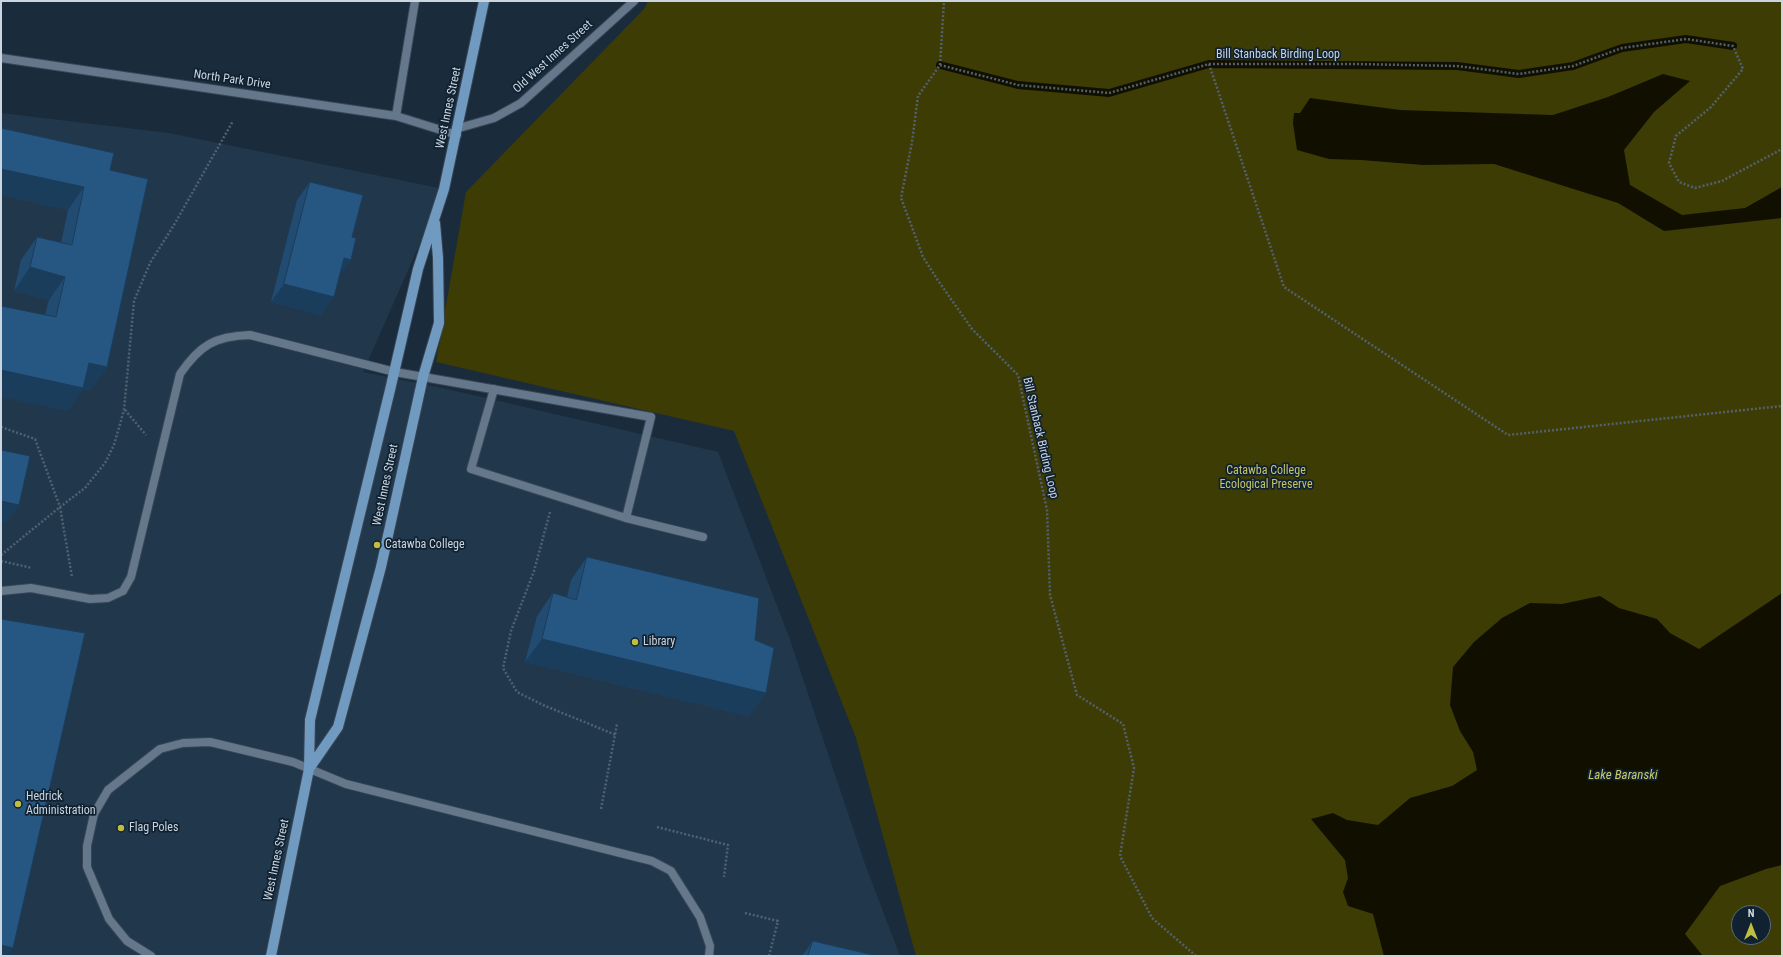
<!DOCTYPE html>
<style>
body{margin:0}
#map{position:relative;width:1783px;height:957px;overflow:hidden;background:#1a2b3c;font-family:"Roboto Condensed",sans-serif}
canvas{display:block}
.frame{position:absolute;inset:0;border:2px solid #cad5e0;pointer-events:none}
.north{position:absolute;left:1731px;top:905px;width:40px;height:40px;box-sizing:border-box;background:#102131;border:1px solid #5a6977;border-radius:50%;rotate:0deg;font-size:11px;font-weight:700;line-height:16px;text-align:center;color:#cad5e0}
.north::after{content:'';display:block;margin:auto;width:14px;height:18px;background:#c1bd40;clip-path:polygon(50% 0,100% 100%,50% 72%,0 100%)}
</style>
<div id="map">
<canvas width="1783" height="957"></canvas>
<div class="frame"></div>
<div class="north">N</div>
</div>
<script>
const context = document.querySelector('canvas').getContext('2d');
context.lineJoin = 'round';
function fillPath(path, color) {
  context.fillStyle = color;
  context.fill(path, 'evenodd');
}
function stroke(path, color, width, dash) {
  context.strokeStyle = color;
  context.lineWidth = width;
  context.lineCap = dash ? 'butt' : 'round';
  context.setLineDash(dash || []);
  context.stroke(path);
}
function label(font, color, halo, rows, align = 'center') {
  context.font = font + ' "Roboto Condensed",sans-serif';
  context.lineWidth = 3.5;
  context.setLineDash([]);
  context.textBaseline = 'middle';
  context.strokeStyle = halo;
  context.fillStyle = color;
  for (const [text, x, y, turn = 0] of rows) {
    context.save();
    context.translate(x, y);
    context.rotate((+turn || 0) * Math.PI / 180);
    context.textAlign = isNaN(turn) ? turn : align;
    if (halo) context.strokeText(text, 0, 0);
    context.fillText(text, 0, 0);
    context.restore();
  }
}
fillPath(new Path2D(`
 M1,113L169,133L444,189L363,372L447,389L718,452L789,637L865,864L900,956H1Z`), '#21384c');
fillPath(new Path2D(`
 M648,1H1782V956H916L856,738L734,431L436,362L466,192L644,9ZM1739,913H1763V937H1739Z`), '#3e3c05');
fillPath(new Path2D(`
 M1663,74L1690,81L1654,112L1624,150L1630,185L1682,215L1745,208L1782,187V218L1664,231L1618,203L1494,164L1423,165L1361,160L1329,159L1297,150L1293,123L1294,113H1300L1310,98L1400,110L1553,115L1608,97Z
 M1782,593V865L1766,869L1720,886L1685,934L1703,956H1384L1373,914L1348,906L1343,892L1348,878L1345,860L1311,819L1333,813L1347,820L1378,825L1410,798L1452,786L1477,770L1473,752L1460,731L1450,705L1453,667L1474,642L1502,618L1530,603L1562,604L1600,596L1619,608L1657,619L1670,633L1699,649Z`), '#111000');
stroke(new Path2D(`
 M940,65L1018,85L1109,93L1209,64L1457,66L1519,74L1573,66L1622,48L1686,39L1733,46`), '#111000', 8);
const service = new Path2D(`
 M459,128L494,118L521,103L634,1
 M494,389L471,469L626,518
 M1,591L31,588L90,599L108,598L123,591L131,577L180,374C200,345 215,336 250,335L395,372L651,417L626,518L703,537
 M151,956L127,941L109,919L87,867V846L94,814L108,790L160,749L183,743L210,742L293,762L346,784L652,861L671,871L700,917L710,946L709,956`);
const minor = new Path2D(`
 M1,58L396,116L457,135
 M396,116L415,1`);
const primary = new Path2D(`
 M309,769L338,727L381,567L423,377L439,323L438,258L435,223
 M271,956L309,769L310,720L390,390L418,269L444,189L484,1`);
stroke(service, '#374553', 10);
stroke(minor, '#374553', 10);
stroke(primary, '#374553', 12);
stroke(new Path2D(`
 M1209,64L1284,287L1508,435L1782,406
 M940,65L944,1
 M125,410L146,435
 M1,427L35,439L60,507L85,488L105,463L114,445L124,410L134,301L150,263L174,225L233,121
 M550,512L534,571L511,631L503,668L517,692L543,705L616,735
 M1,555L60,507L72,577
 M1,561L32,568
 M601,809L617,724
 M657,827L728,845L724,877
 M745,913L778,921L769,956
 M1196,956L1152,918L1120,856L1134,768L1123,724L1077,695L1050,595L1047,510L1018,375L972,329L937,279L923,257L901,198L912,142L918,96L940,65L1018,85L1109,93L1209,64H1355L1457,66L1519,74L1573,66L1622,48L1686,39L1733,46L1743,69L1711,107L1676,136L1669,163L1679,182L1695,188L1722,181L1782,149`), '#526170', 2.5, [2, 2]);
stroke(service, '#64778b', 8);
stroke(minor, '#64778b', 8);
stroke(primary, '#719ac1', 10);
fillPath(new Path2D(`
 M1,128L110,170L107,367L90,390L82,389L67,411L45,315L49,300L14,291L21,260L37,237L61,243L68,210L1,195Z
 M310,182L352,237L351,260L339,276L321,315L271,302L297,200Z
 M587,557L755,640L749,716L525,662L537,616L553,593L567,597L571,580Z
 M813,941L877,956H802Z`), '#214b71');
fillPath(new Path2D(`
 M1,169L84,187L68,210L1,195Z
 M344,258L351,260L338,278Z
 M30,267L65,277L49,300L14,291Z
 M284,284L334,297L321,315L271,302Z
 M89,363L107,367L90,390L82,389L67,411L1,397V370Z
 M1,501L19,505L6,523L1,522Z
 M542,639L766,693L749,716L525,662Z
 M1,945L13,948L7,956H1Z`), '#1b3d5c');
const building = new Path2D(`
 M1,128L114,153L110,170L148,179L107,367L89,363L83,388L1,370V306L56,317L65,277L30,267L37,237L72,245L84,187L1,169Z
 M310,182L363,195L352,237L356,238L351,260L344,258L334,297L284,284Z
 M1,450L30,456L19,505L1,501Z
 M587,557L759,598L755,640L774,648L766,693L542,639L553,593L576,600Z
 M1,619L85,633L13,948L1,945Z
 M813,941L877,956H808Z`);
fillPath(building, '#265783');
stroke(building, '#1b3d5c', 1);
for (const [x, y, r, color] of [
 [377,545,4,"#c1bd40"],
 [635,642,4,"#c1bd40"],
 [18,804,4,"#c1bd40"],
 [121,828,4,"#c1bd40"]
]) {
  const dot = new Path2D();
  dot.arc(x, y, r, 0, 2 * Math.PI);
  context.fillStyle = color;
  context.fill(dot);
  stroke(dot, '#102131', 1.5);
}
label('12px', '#cad5e0', '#102131', [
 ["Bill Stanback Birding Loop",1278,55],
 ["Old West Innes Street",553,57,-42],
 ["North Park Drive",232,80,8],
 ["West Innes Street",449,108,-78],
 ["Bill Stanback Birding Loop",1040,438,77],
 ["West Innes Street",386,485,-78],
 ["West Innes Street",277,860,-78]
]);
label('12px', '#c7c564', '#102131', [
 ["Catawba College",1266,471],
 ["Ecological Preserve",1266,485]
]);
label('12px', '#cad5e0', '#102131', [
 ["Catawba College",385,545],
 ["Library",643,642],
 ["Hedrick",26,797],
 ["Administration",26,811],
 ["Flag Poles",129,828]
], 'left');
label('italic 13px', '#cbc968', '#102131', [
 ["Lake Baranski",1623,776]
]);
</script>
